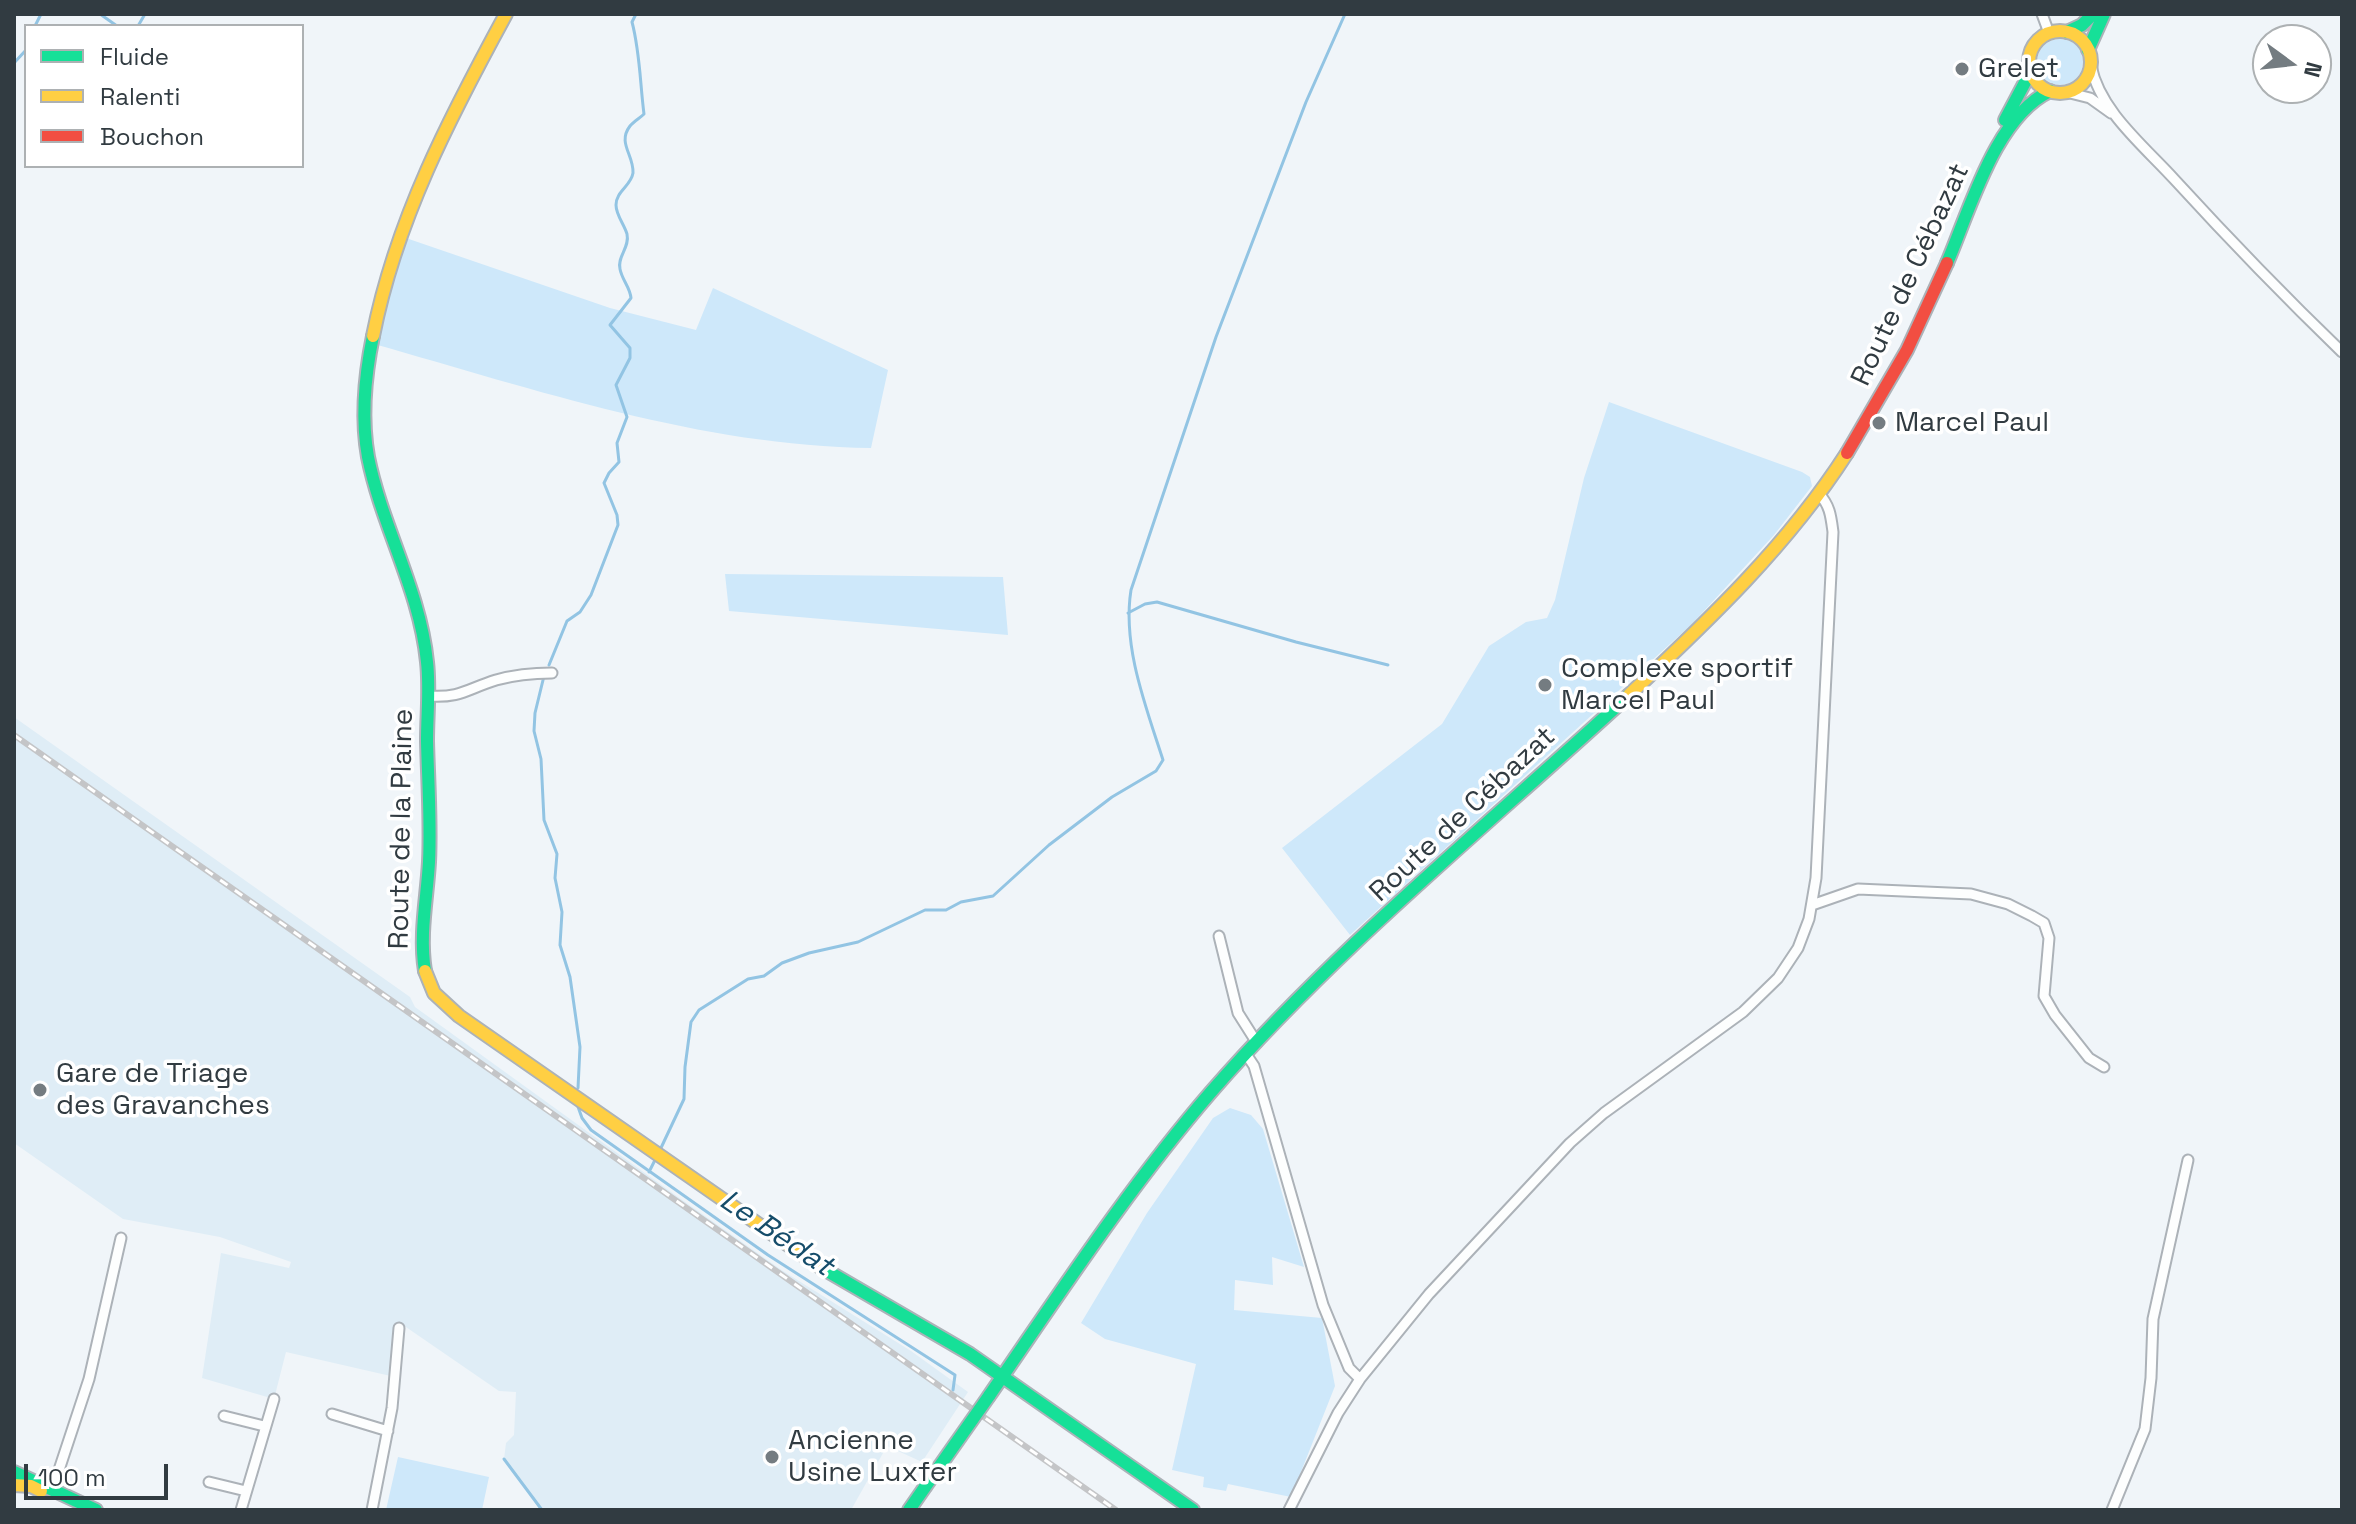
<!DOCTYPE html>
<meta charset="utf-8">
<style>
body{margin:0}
#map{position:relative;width:2356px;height:1524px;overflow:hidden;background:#f0f5f9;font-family:"Space Grotesk",sans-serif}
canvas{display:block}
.frame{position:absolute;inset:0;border:16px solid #313b41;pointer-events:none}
.legend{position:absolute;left:24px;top:24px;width:280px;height:144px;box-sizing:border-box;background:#fff;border:2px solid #adb1b3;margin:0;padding:10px 14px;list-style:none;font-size:24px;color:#313b41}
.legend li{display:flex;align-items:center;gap:16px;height:40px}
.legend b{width:40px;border:2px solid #adb1b3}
.north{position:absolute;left:2252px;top:24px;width:80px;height:80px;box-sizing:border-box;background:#fff;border:2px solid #adb1b3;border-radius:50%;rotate:105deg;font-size:22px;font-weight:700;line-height:32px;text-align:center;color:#313b41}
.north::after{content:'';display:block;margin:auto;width:28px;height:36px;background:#747c81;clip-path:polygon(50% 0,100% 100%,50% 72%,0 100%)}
.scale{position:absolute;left:24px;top:1464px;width:144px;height:36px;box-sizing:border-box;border:4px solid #313b41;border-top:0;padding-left:10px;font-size:24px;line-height:28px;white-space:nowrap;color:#313b41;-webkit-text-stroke:6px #fff;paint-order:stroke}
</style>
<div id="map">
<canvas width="2356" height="1524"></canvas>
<div class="frame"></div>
<ul class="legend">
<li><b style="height:10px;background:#16e098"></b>Fluide</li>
<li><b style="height:10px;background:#ffcf43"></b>Ralenti</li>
<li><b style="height:10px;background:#f24e42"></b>Bouchon</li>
</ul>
<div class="north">N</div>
<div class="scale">100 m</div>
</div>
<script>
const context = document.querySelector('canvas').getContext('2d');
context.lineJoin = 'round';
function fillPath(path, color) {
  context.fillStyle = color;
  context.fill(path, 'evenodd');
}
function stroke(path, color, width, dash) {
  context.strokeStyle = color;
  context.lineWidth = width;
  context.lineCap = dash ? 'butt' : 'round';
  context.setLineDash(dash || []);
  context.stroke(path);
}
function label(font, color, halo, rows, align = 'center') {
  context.font = font + ' "Space Grotesk",sans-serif';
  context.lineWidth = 7;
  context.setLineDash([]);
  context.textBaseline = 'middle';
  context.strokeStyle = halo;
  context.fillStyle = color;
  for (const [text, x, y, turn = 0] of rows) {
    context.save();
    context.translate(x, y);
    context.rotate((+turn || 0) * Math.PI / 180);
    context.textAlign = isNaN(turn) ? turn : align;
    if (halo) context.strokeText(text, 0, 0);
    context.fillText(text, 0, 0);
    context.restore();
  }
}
fillPath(new Path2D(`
 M14,717L410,997L415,1007L678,1197L783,1271L911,1351L968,1392L922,1462L887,1446L851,1510H542L504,1459L506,1443L514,1435L516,1392L499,1391L403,1325H395L399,1328L395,1377L286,1352L274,1399L202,1378L221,1253L289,1268L291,1262L220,1237L123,1219L14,1143Z`), '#dfedf6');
fillPath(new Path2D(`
 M2037 62a23 23 0 1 1 46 0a23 23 0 1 1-46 0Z
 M403,237L610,308L696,330L713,288L888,370L871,448C701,446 537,390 374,344Z
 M1609,402L1802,472L1810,477L1812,486L1774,535L1692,624L1350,935L1282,848L1442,724L1489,646L1526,622L1547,618L1555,600L1584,478Z
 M725,574L1003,577L1008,635L729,611Z
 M1230,1108L1251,1115L1263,1129L1304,1267L1272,1257L1273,1285L1235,1280L1234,1310L1322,1318L1335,1386L1291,1497L1228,1484L1226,1491L1203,1487L1204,1477L1172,1470L1196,1364L1105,1339L1081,1323L1147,1213L1213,1118Z
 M398,1457L489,1477L482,1510H386Z`), '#cee8fa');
stroke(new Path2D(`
 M100,14L117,26
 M35,26L41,14
 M138,26L145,14
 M14,63L26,50
 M1128,613L1145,604L1157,602L1296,642L1388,665
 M549,665L567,621L580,612L591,595L618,525L617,515L604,483L609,473L619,462L617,443L627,417L616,385L630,358V348L610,325L631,298C630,287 622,280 620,269C617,256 630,248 627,234C624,224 616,215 616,205C616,191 631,186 633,173C634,155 617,143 630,126C634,121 640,118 644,114C640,83 640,52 632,22L636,14
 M544,676L535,713L534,731L541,759L544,820L557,854L555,878L562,912L560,945L570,977L580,1047L578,1088
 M577,1104L582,1118L591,1130L768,1255L955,1375L953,1390
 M660,1150L684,1099L685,1067L691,1022L699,1010L748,979L764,976L782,963L809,953L858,942L925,910H946L961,902L993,896L1049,845L1112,797L1156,771L1163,760C1146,707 1122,646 1131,590L1216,337L1306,102L1345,14
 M649,1172L656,1158
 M504,1459L542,1510`), '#92c4e3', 3);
const street = new Path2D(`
 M2042,14L2049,33
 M2091,66C2100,111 2144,146 2174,179C2228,238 2284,296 2342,352
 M2066,92L2090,98L2111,113
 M429,696C461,698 467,689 496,680C514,675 533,673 552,673
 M1812,905L1858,889L1971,894L2008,904L2032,916L2044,923L2049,938L2044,996L2055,1015L2089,1058L2104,1067
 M1219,936L1238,1013L1257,1043
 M1246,1054L1254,1066L1323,1305L1349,1368L1360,1379
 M332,1414L388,1431
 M224,1416L264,1426
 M209,1482L246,1491
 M53,1488L89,1379L121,1238
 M241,1510L274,1399
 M372,1510L392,1408L399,1328
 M1289,1510L1338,1413L1360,1379L1429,1294L1570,1143L1604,1113L1743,1012L1778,978L1798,948L1809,919L1816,878L1833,532C1831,517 1830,505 1819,494
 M2112,1510L2145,1429L2151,1378L2153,1319L2188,1160`);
const fast = new Path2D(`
 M2067,32L2082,25L2093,14
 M2088,50L2104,14
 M2005,120L2031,71
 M1947,263C1970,210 1995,117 2050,91
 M373,336C365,375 361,418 368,457C382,527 420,590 427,662C430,688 427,714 427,741C428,781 431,822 429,862C427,898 419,935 425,971
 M817,1265L970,1354L1193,1510
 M989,1396C1060,1293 1129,1187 1211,1092C1337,947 1488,825 1629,695
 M14,1472L96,1510
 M909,1510L925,1487`);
const slow = new Path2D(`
 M2029 62a31 31 0 1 1 62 0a31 31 0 1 1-62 0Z
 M373,336C396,220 450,117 506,14
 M1629,695C1708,621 1788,545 1847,453
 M425,971L434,993L459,1016L817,1265
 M14,1485L31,1486L41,1491`);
const jam = new Path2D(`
 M1847,453L1907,350L1947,263`);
stroke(street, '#acb2b8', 13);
stroke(fast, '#acb2b8', 16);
stroke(slow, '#acb2b8', 16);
stroke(jam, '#acb2b8', 16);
stroke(street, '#fdfefe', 9);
stroke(fast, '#16e098', 12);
stroke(slow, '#ffcf43', 12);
stroke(jam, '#f24e42', 12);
const rail = new Path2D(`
 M14,735L1116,1510`);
stroke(rail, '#c4c5c7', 6);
stroke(rail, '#fff', 3, [9]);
const fastBridge = new Path2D(`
 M925,1487L989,1396`);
stroke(fastBridge, '#acb2b8', 16, []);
stroke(fastBridge, '#16e098', 12);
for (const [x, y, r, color] of [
 [1962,69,8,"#747c81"],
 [1879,423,8,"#747c81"],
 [1545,685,8,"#747c81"],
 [40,1090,8,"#747c81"],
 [772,1457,8,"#747c81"]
]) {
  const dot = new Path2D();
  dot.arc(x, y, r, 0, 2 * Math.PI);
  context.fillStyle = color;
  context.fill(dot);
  stroke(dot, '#fff', 3);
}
label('28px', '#313b41', '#fff', [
 ["Grelet",1978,69],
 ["Marcel Paul",1895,423],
 ["Complexe sportif",1561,669],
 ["Marcel Paul",1561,701],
 ["Gare de Triage",56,1074],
 ["des Gravanches",56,1106],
 ["Ancienne",788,1441],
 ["Usine Luxfer",788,1473]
], 'left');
label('28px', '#313b41', '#fff', [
 ["Route de Cébazat",1911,275,-65],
 ["Route de Cébazat",1463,815,-43],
 ["Route de la Plaine",402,829,-89]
]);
label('italic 30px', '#164d6a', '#fff', [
 ["Le Bédat",776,1234,34]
]);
</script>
